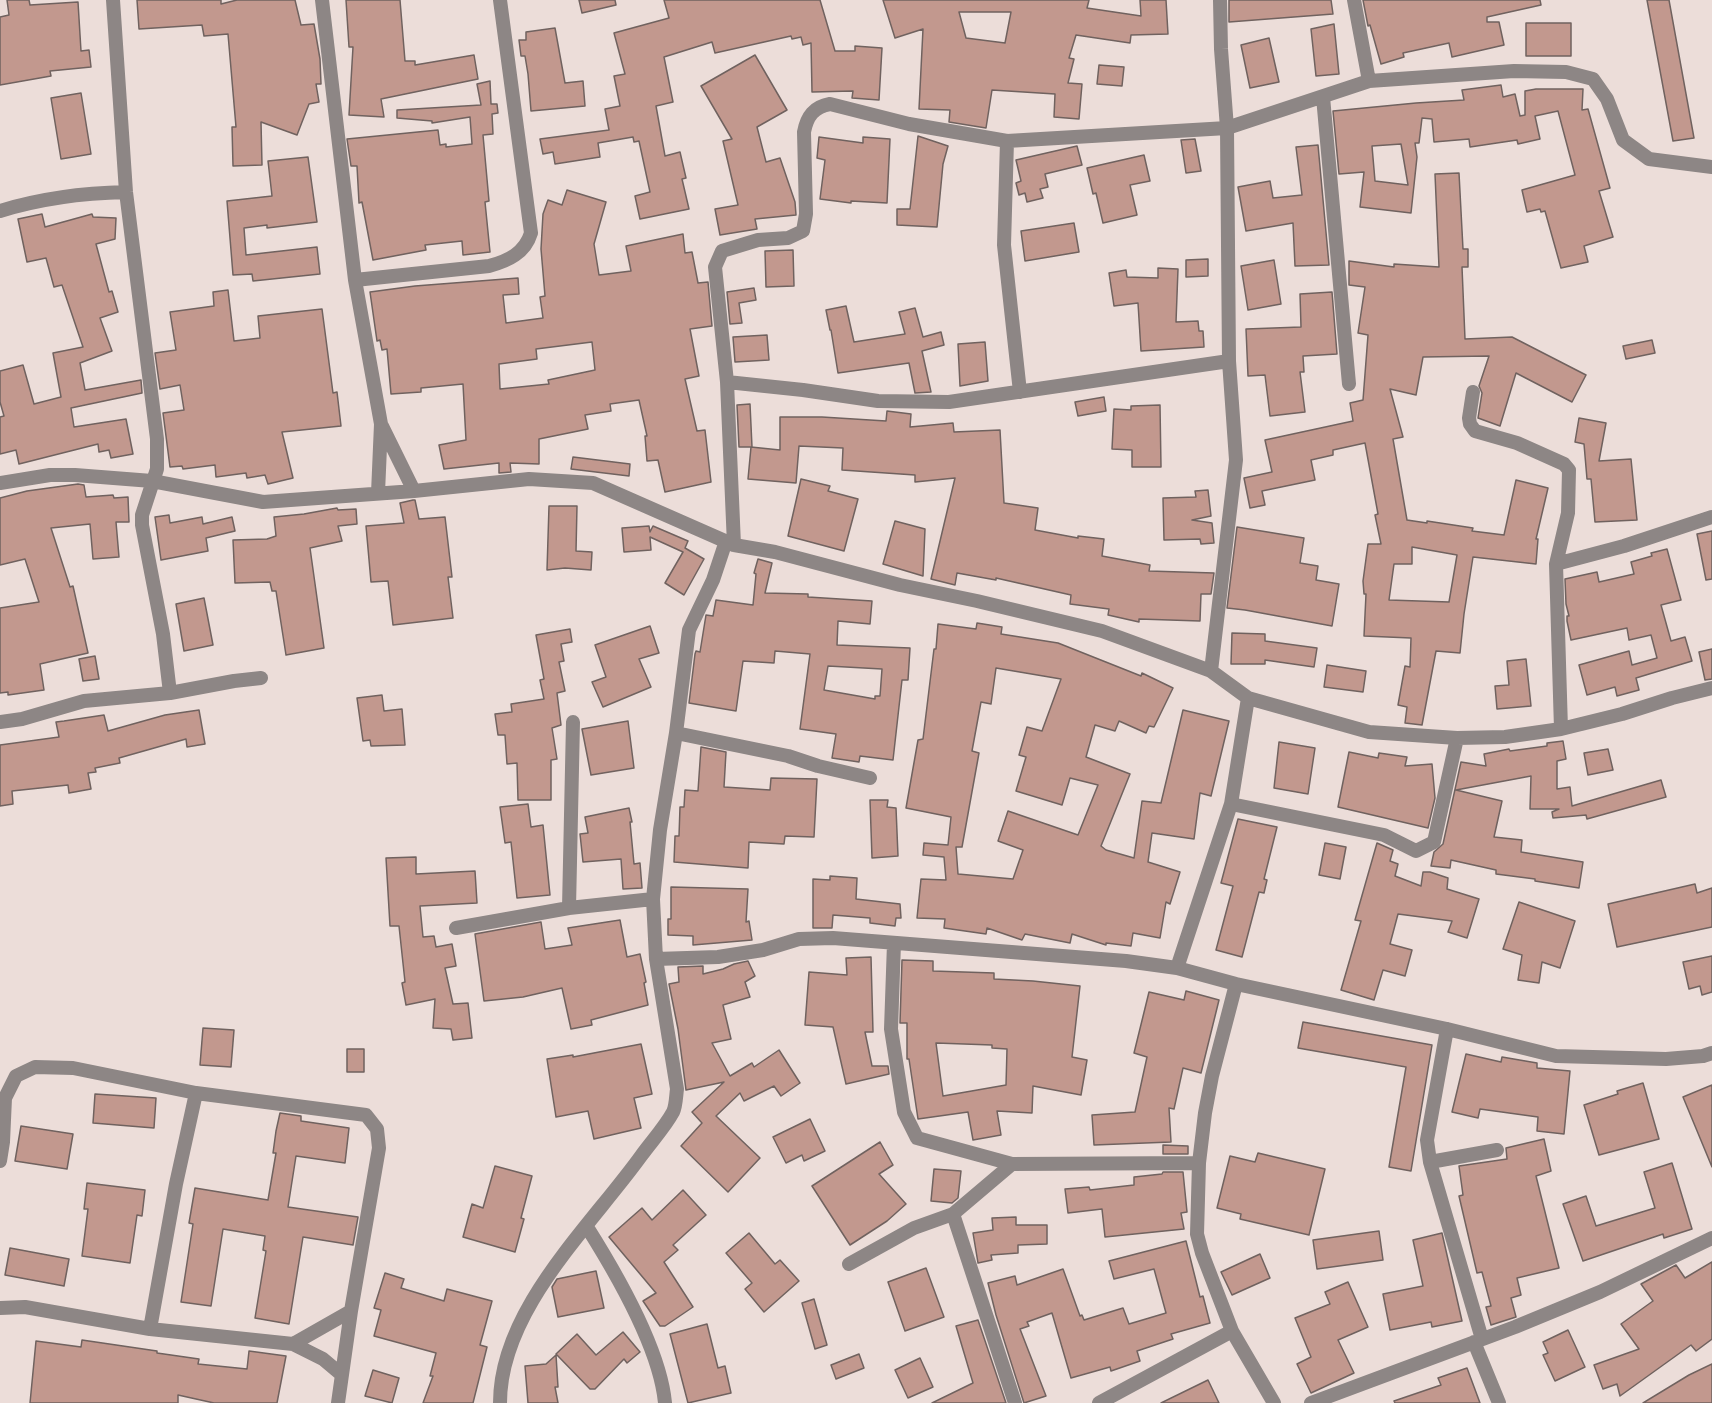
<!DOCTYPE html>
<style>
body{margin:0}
canvas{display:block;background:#ecddd9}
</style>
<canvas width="1712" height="1403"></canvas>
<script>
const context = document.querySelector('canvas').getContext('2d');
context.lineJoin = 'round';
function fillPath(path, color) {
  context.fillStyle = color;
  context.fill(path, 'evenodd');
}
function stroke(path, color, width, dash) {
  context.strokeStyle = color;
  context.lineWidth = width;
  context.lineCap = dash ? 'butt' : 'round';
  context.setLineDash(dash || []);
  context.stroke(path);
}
const building = new Path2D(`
 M7,0H29L30,5L78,2L81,51L89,50L91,67L50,71L51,76L0,85V17L9,15Z
 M137,0H221V4L237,0H295L301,25L314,24L320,59L321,84H316L319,102L309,104L297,135L261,122L262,165L233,166L232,127H236L228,34L204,36L202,25L139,29Z
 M346,0H400L405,61H415V65L474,55L478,79L381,99L384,117L349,115L353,47H349Z
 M579,0H615L616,5L582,13Z
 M664,0H820L835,51H855V46L882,48L879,100L852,98L853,91L812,92L811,43L803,45L801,37L792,39L791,36L715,53L712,42L664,57L673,102L656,106L665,156L680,152L686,178L682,179L689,209L640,219L635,196L650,192L639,141L634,142L633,137L598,143L600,157L555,164L553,152L543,154L540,139L609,130L605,109L620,106L614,76L625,74L614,33L669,18Z
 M883,0H1089L1087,8L1141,16L1140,0H1166L1168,34L1131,35L1130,43L1076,35L1069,58L1074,59L1068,83L1082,84L1079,119L1054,117L1055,94L992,90L986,128L949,122L950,110L919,109L923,29L895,38ZM959,12H1011L1005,43L966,38Z
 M1229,0H1331L1333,14L1229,22Z
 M1363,0H1540L1541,5L1487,17V22H1499L1504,45L1452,57L1449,43L1403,53L1404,57L1381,64L1370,25L1368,26Z
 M1647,0H1669L1694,138L1673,141Z
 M1526,23H1571V56H1526Z
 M1334,24L1339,74L1316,76L1311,29Z
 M555,28L565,83L583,81L585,106L531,111L528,74L525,56H521L519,40H526V32Z
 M1269,38L1279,82L1250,88L1241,45Z
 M755,55L787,110L757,127L766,162L780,158L795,202L796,215L755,219L757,229L720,235L715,209L738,205L723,141L732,139L701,86Z
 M1099,65L1124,67L1122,86L1097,84Z
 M490,81L491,104H497L498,113L492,114L493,134L483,135L489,201L485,202L490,252L463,255L462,241L425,245L426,250L373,260L362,202L359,203L357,166H351L347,139L438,130L440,145L446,144V147L472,144L470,117L432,123V121L397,118V110L481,105L477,84Z
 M1501,85L1503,97L1515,94L1520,116L1525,115V91L1536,89H1583L1582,110L1588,109L1610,188L1599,191L1613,237L1584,246L1588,262L1561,268L1545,211L1541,212L1540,209L1527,212L1522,190L1575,175L1558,111L1535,116L1540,139L1518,144L1517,140L1470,147L1469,139L1434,142L1432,119L1422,118L1419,143H1415L1417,157L1411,213L1360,207L1364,172L1339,174L1333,111L1416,103L1464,100L1462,90ZM1401,144L1408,185L1375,181L1372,146Z
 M81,93L91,154L61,159L51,98Z
 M918,136L948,146L943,164L937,227L897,225V209H910Z
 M819,137L863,143V137L890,139L887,203L851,201V203L820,199L825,160L817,158Z
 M1195,139L1201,171L1186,173L1181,140Z
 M1318,145L1329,265L1295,266L1293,223L1246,231L1238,187L1270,181L1273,198L1302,195L1296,147Z
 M1077,146L1082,165L1045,174L1048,187L1040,189L1043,198L1027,202L1025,193L1019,195L1016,183L1021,181L1016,160Z
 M1144,155L1150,181L1130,185L1137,215L1103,223L1096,193L1093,194L1087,168Z
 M308,157L317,222L267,228V225L244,228L246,255L317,247L320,274L253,281L252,274L233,275L227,201L272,196L268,161Z
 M1459,173L1463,249H1468V267H1462L1465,339L1512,337L1586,375L1572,402L1516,373L1500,426L1478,418L1482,393L1479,386L1489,356L1423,357L1416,395L1390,389L1403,437L1393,439L1407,520L1427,523V521L1473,528L1472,531L1504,535L1516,480L1548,488L1536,539H1538L1536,564L1473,557L1464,614L1460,653L1436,651L1422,725L1405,723L1407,707L1398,705L1405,666L1410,667L1411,638L1364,636L1366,594H1364L1363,581L1368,544H1381L1375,515L1378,514L1365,443L1333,450V455L1311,460L1315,480L1262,491L1265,505L1250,508L1244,478L1272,472L1265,440L1353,421L1350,403L1363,400L1368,335L1358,333L1365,287L1349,285V261L1394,267V264L1439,267L1435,174ZM1412,547L1457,555L1449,602L1389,600L1394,564H1412Z
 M567,190L606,202L594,244L599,275L631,271L626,246L683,234L685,253L692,252L698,283L708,282L712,326L690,329L699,376L685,379L697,431L705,430L711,482L665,492L658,460L647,461L645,436H647L639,400L610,404L611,411L585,415L588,429L539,439V464L510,463L511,472L499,473V463L444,469L439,445L466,440L463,384L421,388V392L391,394L387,349L382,350L380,340L377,341L370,292L415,286L518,278L519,294L503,295L506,323L543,318L540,297L545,296L541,249L543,214L548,200L562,205ZM592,342L595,370L548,380L549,384L500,389L499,364L537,359L536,349Z
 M42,214L45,227L92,214L93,217L116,218L115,239L96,244L109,292L112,291L118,312L100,318L112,351L80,363L85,390L141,380L142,393L71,408L74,427L126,419L133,454L111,458L109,450L99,452L98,444L19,464L16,450L0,454V417L4,416L0,402V371L23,365L34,404L61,397L53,353L83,347L62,285L54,287L46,258L27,262L18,219Z
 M1074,223L1079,252L1025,261L1021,231Z
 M793,250L794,286L766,287L765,251Z
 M1208,259V276L1186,277V260Z
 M1274,260L1281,304L1248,310L1241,266Z
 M1158,268L1178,269L1176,322L1198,321L1199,331H1203L1204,347L1141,351L1138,303L1114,306L1109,273L1126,270L1127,277L1158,278Z
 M754,288L756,300L739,303L742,323L730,324L727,292Z
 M228,290L234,341L260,338L258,316L322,309L333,393L337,392L341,426L282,432L293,478L268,484L265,475L247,478L246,473L216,477L215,465L183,469L182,466L170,467L163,413L184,410L180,385L160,389L155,353L176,350L170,312L214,306L213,292Z
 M1332,292L1337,354L1303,356L1304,372H1300L1305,412L1270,416L1265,375L1248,376L1246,329L1301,327L1300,294Z
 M846,306L854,342L905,334L899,312L915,308L923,337L941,332L944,345L922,351L931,392L915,393L909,363L838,373L831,330H830L826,310Z
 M767,335L769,360L735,362L733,337Z
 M1652,340L1655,353L1626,359L1623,346Z
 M985,342L988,381L960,386L958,344Z
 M1104,397L1106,411L1078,416L1075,402Z
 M750,404L752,447H739L737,405Z
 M1160,405L1161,467H1132V450L1112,449L1114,409L1131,410V406Z
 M887,411L911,414L910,427L953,423L954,432L1000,430L1004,503L1038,508L1035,530L1078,538V536L1104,539L1102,556L1150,565L1149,571L1214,573L1211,594H1201L1200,621L1139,619V622L1108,615L1109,609L1070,604L1071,595L996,578V580L957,573L955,585L931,579L955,478L915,482V475L842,470L843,448L799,446L796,483L748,479L751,447L780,450V417H822L886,421Z
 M1579,418L1606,423L1599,461L1631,459L1637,520L1595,522L1591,479H1587L1584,444L1575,442Z
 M573,457L630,464L629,476L571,469Z
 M801,479L830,486L828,491L858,499L844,551L788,536Z
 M78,484L84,485L86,497L113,495L114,498L128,497L129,522H116L119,557L93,559L90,524L51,528L70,587L73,586L88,653L40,664L44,690L8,695V692L0,693V608L39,602L25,559L0,565V498L27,491Z
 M1208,490L1211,516L1192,520L1212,523L1214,543L1201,544L1200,539L1164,540L1163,498L1196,497L1195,491Z
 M413,500H415L419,519L445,517L452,577H448L453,618L393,625L388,581L371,582L366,526L404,523L400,503Z
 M549,506H577L576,551L592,552L591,570L565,568L547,570Z
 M337,508L338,510L356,509L357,524L338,526L342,541L310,548L324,648L286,655L276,591H272L270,582L235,583L233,540L267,539L276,536L274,517L304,514Z
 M169,515L170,523L202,517L203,524L232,517L235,531L206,538L208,551L161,560L155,517Z
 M895,521L925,529L923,576L883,564Z
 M649,526L650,532L653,526L688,541L685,548L704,559L684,595L665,583L683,552L650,537L651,550L624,552L622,528Z
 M1237,527L1304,538L1300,563L1318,566L1316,580L1339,584L1332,626L1245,610L1227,608Z
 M1712,531V579L1706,580L1697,534Z
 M1667,549L1681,600L1661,605L1671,641L1685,637L1692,661L1636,678L1639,690L1617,696L1615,687L1587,695L1579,665L1629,651L1632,665L1657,658L1651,635L1629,640L1627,628L1571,640L1567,621V616H1569L1566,604L1565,579L1597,572L1599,582L1634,574L1631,562L1652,556L1651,553Z
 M758,559L772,563L765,593L808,594V597L872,601L870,624L838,621L837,645L910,648L908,680H902L893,760L860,756L859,762L832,758L836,734L800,729L810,654L775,651L774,663L743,661L736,711L689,703L695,654L696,651L700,652L706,615L713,616L716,600L753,605L756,574L754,573ZM828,666L882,669L880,696H875V699L824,690Z
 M204,598L213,645L184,651L176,604Z
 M977,623L1002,627L1001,634L1058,643L1141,676L1142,673L1173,688L1154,727L1149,726L1146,733L1119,721L1115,731L1095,725L1086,757L1130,774L1101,846L1106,850L1134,858L1142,801L1161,803L1183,710L1229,721L1211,796L1200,793L1194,839L1152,833L1148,862L1180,872L1170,904L1166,902L1160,938L1133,933L1131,946L1106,943V945L1072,934L1070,943L1025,934L1022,940L987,928L986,934L944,928L945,919L917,918L921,879L946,880L944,857L923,855L924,843L948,845L951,817L906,808L918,740L923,739L934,649H936L938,624L976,629ZM996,668L1061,679L1042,731L1027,727L1019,755L1026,757L1016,791L1062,805L1070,778L1098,785L1078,835L1008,811L998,841L1023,850L1013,879L958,874L956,847H962L979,753L972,751L981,702L991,704Z
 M650,626L659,653L639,659L651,687L603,707L592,682L606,677L595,645Z
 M570,629L572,642L561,644L564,661L559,662L565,691L557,693L561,725L552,728L557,759L551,760V800H518L517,763L507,764L505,735H498L495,714L512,712L511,704L544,699L540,680L544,679L536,635Z
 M1232,633L1265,634V641L1317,648L1314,667L1265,660V664H1231Z
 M1712,649V679L1705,680L1699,652Z
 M95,656L99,679L83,681L79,659Z
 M1526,659L1531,706L1497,709L1495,686L1509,685L1507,661Z
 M1327,665L1366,671L1363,692L1324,687Z
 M382,695L384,711L402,709L405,745L371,746L370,740L363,741L357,698Z
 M199,710L205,744L187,747L186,739L119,758L120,763L95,768L96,772L88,773L91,789L69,793L68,785L12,791L13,804L0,806V745L59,737L56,722L64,721L104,715L108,731L165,715Z
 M628,721L634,768L591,775L582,729Z
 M1563,741L1566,759L1557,761V789L1570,787L1572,806L1661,780L1666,797L1587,819L1586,815L1553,818L1552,812L1559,809H1530L1531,776L1456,790L1502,801L1494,837L1522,840L1521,852L1583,862L1579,888L1535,881V879L1496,874V870L1451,860L1450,868L1431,866L1434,852L1443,844L1461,762L1486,766L1484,754L1509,749L1510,751L1547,746V743Z
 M1279,742L1315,748L1308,794L1274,788Z
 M701,747L726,752L724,787L770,790L771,778L817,779L814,837L785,836L784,844L749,842L748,868L674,862L675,836H679L680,807H684L685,790L698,791Z
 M1608,749L1613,770L1588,775L1584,753Z
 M1349,752L1378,758L1379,753L1407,757L1405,766L1432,764L1435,798L1428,828L1338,807Z
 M870,800H888L887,807L896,808L898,856L872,858Z
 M528,804L531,827L543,825L550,895L517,898L511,842L505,843L500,807Z
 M629,808L632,822H630L634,864L640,863L642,888L623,889L621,859L583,862L580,834L588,833L585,817Z
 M1238,819L1277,827L1264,879L1267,880L1264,893L1259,892L1242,957L1216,950L1233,886L1221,883Z
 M1325,843L1346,847L1340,879L1319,875Z
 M1377,843L1393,850L1390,861L1398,864L1395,876L1421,886L1423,872H1430L1448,878L1447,889L1479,899L1467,938L1448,932L1452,921L1398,914L1390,944L1412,950L1405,976L1383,970L1374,1000L1341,990L1361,921L1355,920Z
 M416,857V874L475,871L477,903L420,906L423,937L434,936L436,947L452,944L456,966L445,968L453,1004L468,1003L472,1038L453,1040L451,1029L433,1028L435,999L406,1005L402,983L405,982L399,926H390L386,858Z
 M830,876L857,878L856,899L900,904L901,918H896L895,926L870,923V918L833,915L832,928H813V879L830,880Z
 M1695,884L1697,893L1712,888V927L1617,947L1608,904Z
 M671,887L748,889L746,922L749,921L752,940L693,945V936L668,935V919H671Z
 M1519,902L1575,921L1560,968L1542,962L1539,983L1518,980L1522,955L1503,949Z
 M620,920L627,957L640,954L646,982L644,983L648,1005L591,1020L592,1025L571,1029L562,988L523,997L484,1001L475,934L541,922L545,949L572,945L568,928Z
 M1712,956V992L1702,995L1700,986L1689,989L1683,962Z
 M871,957L873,1032H865L872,1066H888L889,1074L846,1084L833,1027L805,1025L809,972L847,975L846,958Z
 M902,960L933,961V971L994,973V979L1033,981L1080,986L1072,1057L1087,1060L1081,1095L1033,1086L1032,1113L997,1111L1001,1135L973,1140L968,1112L918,1119L909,1059H907V1023H900ZM936,1043L992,1045V1048L1007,1049L1006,1085L943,1096Z
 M748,961L755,976L745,982L750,997L723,1005L731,1039L712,1043L730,1076L752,1063L754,1067L779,1050L800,1083L781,1096L774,1086L744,1101L740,1093L716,1116L760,1158L728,1192L681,1146L702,1123L692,1112L724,1082L686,1090L678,1029L669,984L679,982L678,967L703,966V974L723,969L734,964Z
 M1186,991L1219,1000L1201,1073L1183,1068L1174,1109L1169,1108L1171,1142L1094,1145L1092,1115L1135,1112L1147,1057L1134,1053L1149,992L1184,1000Z
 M1303,1022L1432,1045L1411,1171L1389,1167L1406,1067L1298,1048Z
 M203,1028L234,1030L231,1067L200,1065Z
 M641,1044L652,1094L634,1098L641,1128L594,1139L588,1111L556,1117L547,1059L573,1055V1057Z
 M347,1049H364V1072H347Z
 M1466,1054L1501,1062L1502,1057L1537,1063V1068L1570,1071L1564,1134L1537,1131L1538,1117L1480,1109L1478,1118L1452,1112Z
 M1643,1083L1659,1139L1599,1155L1584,1105L1618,1094L1617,1091Z
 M1712,1085V1167L1683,1097Z
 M95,1094L156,1098L154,1128L93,1123Z
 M280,1113L301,1116V1121L349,1128L345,1163L296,1156L288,1207L358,1217L353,1245L303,1237L289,1324L255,1318L266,1251L263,1250L265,1236L223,1229L211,1306L181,1302L193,1224L189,1223L195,1188L268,1200L276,1153H273L276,1131Z
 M810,1119L825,1151L804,1161L802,1155L786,1163L773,1137Z
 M21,1126L73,1134L67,1169L15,1161Z
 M1544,1139L1551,1171L1536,1176L1559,1268L1517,1278L1521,1295L1511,1298L1516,1317L1491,1325L1486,1307L1491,1306L1482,1272L1477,1273L1459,1196L1463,1195L1459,1166L1507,1159L1506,1148Z
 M880,1142L893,1165L879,1174L906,1204L887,1221L850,1245L812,1186Z
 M1163,1145L1188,1146V1154H1163Z
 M1258,1153L1325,1169L1309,1235L1240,1219L1241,1214L1217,1208L1230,1156L1255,1162Z
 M1672,1163L1692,1229L1664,1238L1663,1234L1583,1261L1563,1204L1586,1196L1596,1226L1655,1208L1644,1172Z
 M495,1166L532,1176L521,1218L524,1219L515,1252L463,1237L472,1204L483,1208Z
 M934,1169L961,1171L958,1198L952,1203L931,1201Z
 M1163,1172H1183L1187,1212L1181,1213L1184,1229L1105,1237L1102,1209L1068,1213L1065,1189L1089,1187L1090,1190L1134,1185V1177L1162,1174Z
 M87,1183L145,1190L142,1216L137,1215L130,1263L82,1256L88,1209H84Z
 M683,1190L706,1215L673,1245L678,1250L664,1262L693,1307L665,1326H660L643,1301L656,1293L609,1237L642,1208L652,1220Z
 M1016,1217V1225H1047V1244L1018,1245V1253L991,1255L992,1260L978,1263L973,1233L993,1230L992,1218Z
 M1379,1231L1383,1260L1317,1269L1313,1240Z
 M749,1233L775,1264L780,1260L799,1281L764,1312L745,1289L752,1283L726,1253Z
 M1442,1233L1462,1321L1432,1327L1431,1322L1390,1330L1383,1294L1423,1286L1413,1240Z
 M1186,1241L1200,1297L1203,1296L1210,1323L1171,1334L1173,1339L1137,1351L1140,1361L1111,1371L1110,1367L1071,1378L1052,1313L1027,1322L1029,1326L1020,1329L1046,1396L1024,1403L996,1315L988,1283L1015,1276L1017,1285L1063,1269L1080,1316L1082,1315L1084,1320L1123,1308L1129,1324L1166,1313L1154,1269L1114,1279L1109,1261Z
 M10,1248L69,1259L64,1286L5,1275Z
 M1260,1254L1270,1278L1232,1295L1221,1272Z
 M1712,1262V1339L1696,1351L1691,1345L1620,1396L1617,1384L1603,1389L1594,1365L1639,1349L1621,1324L1653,1301L1641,1284L1676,1265L1685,1278Z
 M926,1268L944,1317L905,1331L888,1282Z
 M596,1271L604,1308L558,1317L552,1287L557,1279Z
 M385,1273L404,1279L401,1288L444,1301L447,1289L492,1301L480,1345L487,1347L473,1403H423L433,1376H430L436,1353L374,1336L381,1310L374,1308Z
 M1348,1282L1368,1327L1338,1340L1354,1373L1311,1393L1297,1364L1311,1357L1295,1318L1330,1304L1325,1292Z
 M814,1299L827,1345L815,1349L802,1303Z
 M978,1320L1006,1403H932L973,1383L956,1326Z
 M707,1324L718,1368L725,1366L731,1393L688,1403L670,1334Z
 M1568,1330L1585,1367L1555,1381L1543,1355L1548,1353L1543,1342Z
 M623,1332L640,1352L627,1363L624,1359L595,1389H590L556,1354L577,1334L596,1355Z
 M82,1340L157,1351V1353L199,1359L198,1364L247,1369L249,1351L286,1356L277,1403H214L178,1395V1403H30L36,1341L81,1347Z
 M859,1354L864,1368L836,1379L831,1365Z
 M556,1355L558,1387H555L558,1403H528L525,1366L546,1364Z
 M920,1358L933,1387L908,1398L895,1370Z
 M1712,1364V1403H1643L1689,1375Z
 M1467,1368L1480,1403H1395L1394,1401L1441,1385L1438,1378Z
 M373,1370L399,1378L392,1403L365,1396Z
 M1208,1380L1219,1403H1161Z`);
fillPath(building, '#c2988e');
stroke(building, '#70625f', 1.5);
stroke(new Path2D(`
 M113,0L126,192L157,439V469L142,515V525L163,634L170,693
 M322,0L355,280L381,424L378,493
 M1354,0L1369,81
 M1323,97L1349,384
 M1007,141L1004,245L1020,392
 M0,211C42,198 82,193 126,192
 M355,280L489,266C508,261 525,253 531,233L500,0
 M727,382L803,390L878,401L949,402L1229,361
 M1473,392L1469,418L1470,424L1475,431L1517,443L1564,464L1569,470L1568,513L1556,564L1561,729
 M382,426L414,491
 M0,483L50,475H75L152,481L263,502L414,491L529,479L593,483L734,545L775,552L900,585L977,601L1102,631L1211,671L1248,698L1369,732L1457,738L1505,737L1561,729L1622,714L1672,698L1712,688
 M734,545L727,382L715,267L722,251L758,240L788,238L803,231L806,214L804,132C807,116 814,107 830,104L909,124L1007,141L1227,128L1369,81L1514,71L1566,72L1593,79L1607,99L1623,140L1649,159L1712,167
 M1556,564L1624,546L1712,517
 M1211,671L1236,460L1229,361L1227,128L1221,49L1220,0
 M0,722L22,719L84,701L170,693L234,681L261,678
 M676,733L788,756L818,766L870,778
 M1231,804L1384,835L1416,851L1434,842L1457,738
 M569,908L573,722
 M456,928L569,908L653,899
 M894,943L891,1029L904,1112L917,1138L1012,1164
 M656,959L718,957L763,950L799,939L833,938L1126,961L1177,968L1236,984L1447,1029L1556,1056L1666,1059L1703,1056L1712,1053
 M1177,968L1231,804L1248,698
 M1236,984L1212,1076L1205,1113L1199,1163L1197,1234L1202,1253L1232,1331L1274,1403
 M1447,1029L1427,1140L1430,1162L1482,1339
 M0,1161L3,1142L5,1098L16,1076L35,1067L73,1068L196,1093L366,1115L377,1129L379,1148L351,1311L338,1403
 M1430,1162L1497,1150
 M953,1214L1015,1403
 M587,1227C616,1273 660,1348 665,1403
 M849,1264L914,1228L953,1214L1012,1164L1199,1163
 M0,1308L25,1307L150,1329L293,1344L323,1359L342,1375
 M150,1329L176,1184L196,1093
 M1474,1342L1499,1403
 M293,1344L351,1311
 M500,1403C500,1310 589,1228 641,1156C651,1142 665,1127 673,1112C676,1106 676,1096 677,1089L656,959L653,899L660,830L676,733L689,630L713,580L726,541
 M1099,1403L1232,1331
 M1311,1403L1515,1327L1600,1292L1712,1238`), '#8d8685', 14);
</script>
